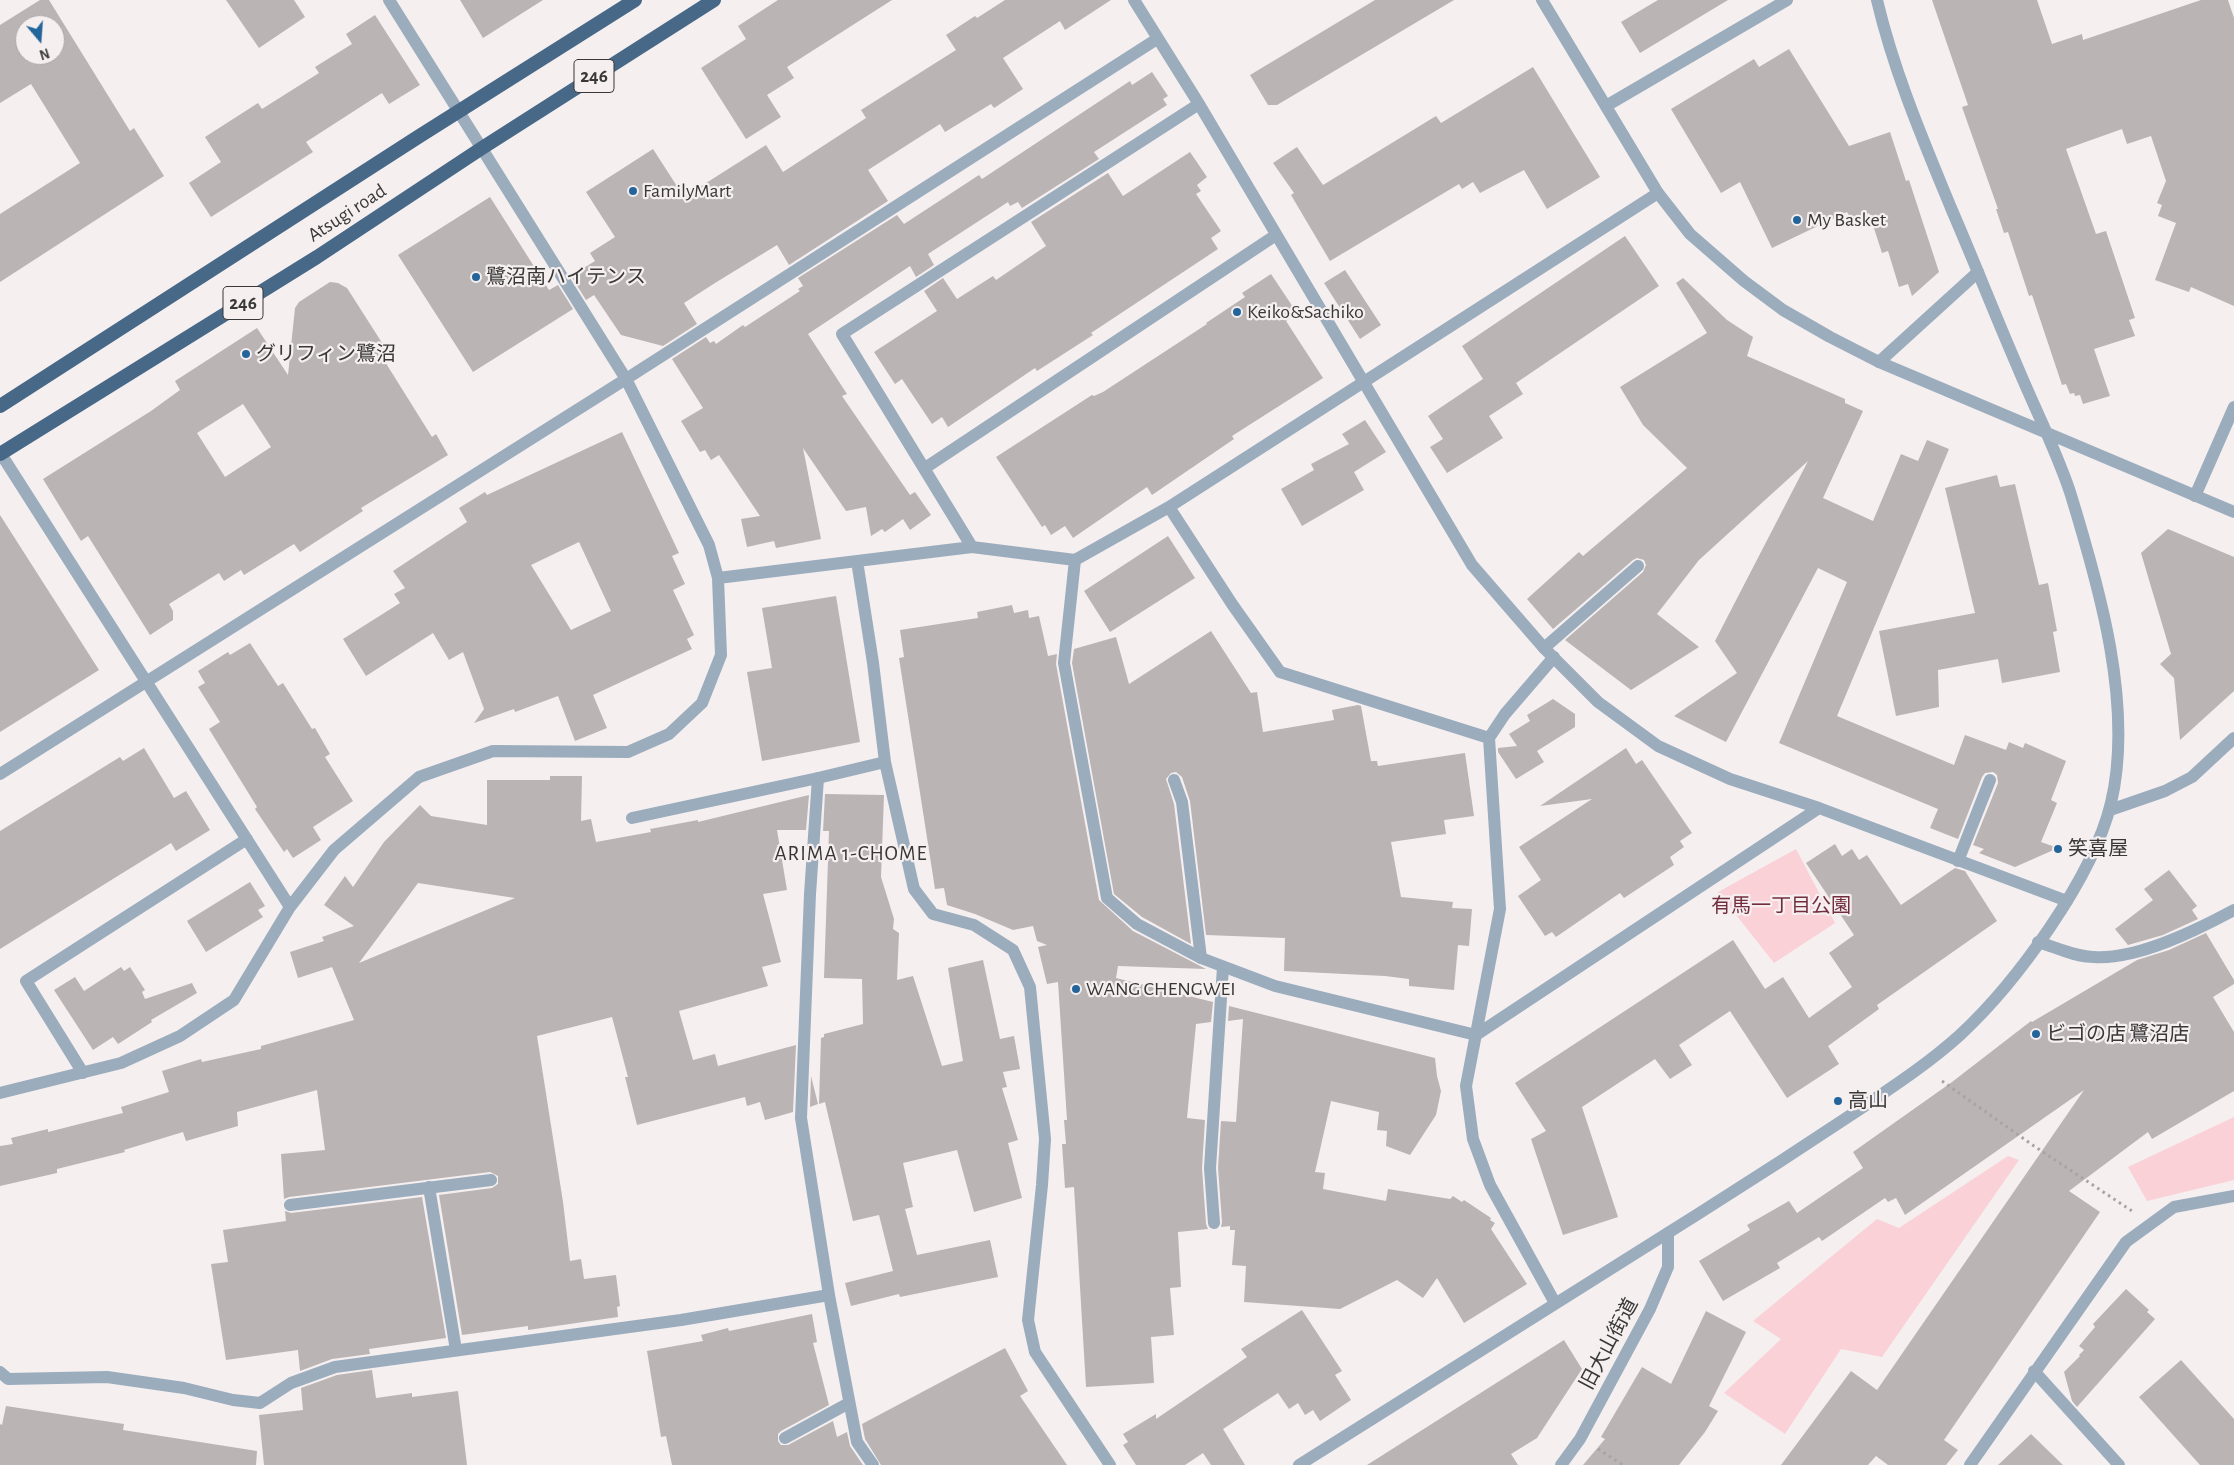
<!DOCTYPE html>
<meta charset="utf-8">
<style>
body{margin:0}
#map{position:relative;width:2234px;height:1465px;overflow:hidden;background:#f5eff0;font-family:"Alegreya Sans",sans-serif}
canvas{display:block}
.north{position:absolute;left:15px;top:15px;width:50px;height:50px;box-sizing:border-box;background:#f5eff0;border:1px solid #aaa5a6;border-radius:50%;rotate:162deg;font-size:14px;font-weight:700;line-height:20px;text-align:center;color:#393737}
.north::after{content:'';display:block;margin:auto;width:18px;height:22px;background:#23659b;clip-path:polygon(50% 0,100% 100%,50% 72%,0 100%)}
</style>
<div id="map">
<canvas width="2234" height="1465"></canvas>
<div class="north">N</div>
</div>
<script>
const context = document.querySelector('canvas').getContext('2d');
context.lineJoin = 'round';
function fillPath(path, color) {
  context.fillStyle = color;
  context.fill(path, 'evenodd');
}
function stroke(path, color, width, dash) {
  context.strokeStyle = color;
  context.lineWidth = width;
  context.lineCap = dash ? 'butt' : 'round';
  context.setLineDash(dash || []);
  context.stroke(path);
}
function label(font, color, halo, rows, align = 'center') {
  context.font = font + ' "Alegreya Sans","Noto Sans JP",sans-serif';
  context.lineWidth = 4.5;
  context.setLineDash([]);
  context.textBaseline = 'middle';
  context.strokeStyle = halo;
  context.fillStyle = color;
  for (const [text, x, y, turn = 0] of rows) {
    context.save();
    context.translate(x, y);
    context.rotate((+turn || 0) * Math.PI / 180);
    context.textAlign = isNaN(turn) ? turn : align;
    if (halo) context.strokeText(text, 0, 0);
    context.fillText(text, 0, 0);
    context.restore();
  }
}
fillPath(new Path2D(`
 M1796,849L1835,923L1774,963L1718,892Z
 M2234,1117V1180L2147,1201L2128,1167Z
 M2008,1156L2019,1160L1882,1357L1841,1349L1785,1434L1724,1393L1781,1339L1753,1321L1877,1219L1899,1228Z`), '#fad1d7');
fillPath(new Path2D(`
 M40,0H49L130,131L134,128L164,176L0,282V214L80,163L31,84L0,103V25ZM25,25H55V55H25Z
 M226,0H294L305,17L259,48Z
 M460,0H543L483,38Z
 M778,0H892L787,67L794,78L767,95L781,117L746,139L701,68L746,39L738,26Z
 M1005,0H1111L1065,30L1060,21L1003,58L1023,89L994,108L991,104L945,132L940,124L868,170L888,201L789,265L777,245L715,283L684,303L697,324L663,346L621,335L594,295L586,300L571,276L595,261L590,253L615,237L586,192L653,149L684,197L766,145L783,172L866,118L861,110L956,50L946,35L975,16L977,18Z
 M1375,0H1454L1277,105H1268L1250,75Z
 M1658,0H1728L1640,53L1621,22Z
 M1932,0H2037L2052,44L2082,34L2083,40L2201,0H2228L2234,18V306L2191,287L2189,292L2155,280L2176,223L2158,216L2162,205L2157,203L2166,181L2151,136L2127,144L2122,129L2066,149L2096,234L2106,231L2135,318L2129,320L2135,336L2094,349L2110,396L2083,404L2080,395L2075,396L2074,393L2070,394L2066,384L2062,385L2032,295L2029,296L2008,232L2004,233L1996,209H1998L1962,107L1968,105Z
 M375,15L420,85L389,104L382,93L306,142L313,152L211,217L189,183L221,162L205,137L258,103L262,109L319,73L315,67L352,44L346,34Z
 M1789,49L1849,146L1890,132L1906,181L1909,180L1939,272L1912,296L1908,284L1899,287L1888,251L1882,253L1869,213L1852,221L1847,212L1772,248L1740,182L1721,193L1671,109L1754,59L1759,67Z
 M1533,67L1600,177L1547,209L1524,170L1480,193L1473,182L1462,189L1459,184L1330,261L1291,195L1294,193L1273,163L1297,147L1323,185L1436,116L1441,123Z
 M1152,72L1168,96L1163,99L1167,105L1094,152L1099,159L1022,208L1018,202L1010,206L1008,202L928,254L934,265L916,277L910,266L808,334L847,394L842,396L910,495L915,492L931,515L910,530L903,519L885,532L882,529L871,536L866,507L846,511L803,448L821,539L776,548L774,541L747,547L741,519L760,516L719,455L711,460L705,450L700,452L681,421L703,408L672,359L706,337L710,343L714,341L716,344L743,325L745,327L800,291L798,289L803,286L798,278L897,215L904,224L979,175L982,179L1130,81L1132,85Z
 M1190,152L1207,177L1197,185L1201,191L1196,194L1221,231L1211,238L1218,249L1091,333L1093,335L1037,371L1035,368L948,427L942,417L932,424L902,379L895,384L874,352L937,311L924,291L943,278L957,299L993,276L996,280L1046,246L1031,222L1108,173L1123,196Z
 M490,197L549,290L558,285L573,309L473,372L398,255Z
 M1625,236L1659,286L1516,383L1523,394L1489,416L1503,438L1447,473L1430,447L1443,439L1428,416L1483,379L1462,346Z
 M1345,270L1381,325L1360,339L1324,283Z
 M1271,274L1297,313L1286,321L1323,378L1232,436L1234,439L1152,495L1147,487L1073,538L1065,526L1051,535L1045,525L1042,527L996,457L1092,395L1094,396L1103,392L1207,324L1206,323L1245,297L1242,293Z
 M1683,278L1727,320L1753,337L1747,356L1845,399V403L1863,411L1823,498L1873,521L1901,454L1918,461L1927,440L1949,449L1837,716L1954,765L1965,735L2006,750L2009,742L2023,748L2025,743L2066,761L2051,800L2057,803L2041,842L2058,848L2015,867L1979,853L1984,849L1973,845L1998,783L1997,775L1993,772L1985,773L1982,777L1958,839L1930,828L1938,809L1779,743L1847,582L1818,568L1726,742L1674,716L1737,673L1715,641L1808,461L1699,560L1657,614L1699,647L1631,690L1565,640L1643,572L1646,565L1644,560L1637,558L1633,560L1553,629L1527,599L1579,552L1583,556L1687,468L1643,425L1620,387L1707,333L1676,283Z
 M330,282L338,283L347,288L386,349L381,353L383,356L382,357L432,437L436,434L448,455L361,508L363,511L300,552L294,544L244,575L241,570L224,581L219,573L169,604L173,611V620L150,635L88,536L81,541L43,479L151,411L180,390L175,381L257,328L288,375L295,308L299,302ZM243,404L271,447L225,477L197,433Z
 M1365,420L1386,452L1354,472L1364,490L1302,526L1281,489L1314,470L1311,464L1349,444L1342,434Z
 M622,432L679,553L672,556L685,584L673,590L694,635L687,639L692,649L593,695L607,728L575,741L558,696L515,712L514,709L474,723L484,709L463,652L449,660L433,633L366,676L343,639L400,603L394,594L405,588L393,571L467,522L459,508L485,492L487,495ZM579,542L611,611L571,630L531,565Z
 M1997,475L2000,487L2015,484L2039,585L2048,583L2057,631L2053,632L2060,672L2002,683L1998,659L1938,670L1939,707L1896,716L1879,631L1975,613L1945,488Z
 M0,515L99,670L0,732Z
 M2168,529L2234,557V691L2180,740L2174,678L2160,664L2171,654L2141,553Z
 M1168,536L1195,578L1110,632L1084,591Z
 M836,596L860,742L762,761L747,672L772,668L762,608Z
 M1012,605L1014,613L1028,610L1029,618L1039,616L1048,656L1057,654L1056,664L1099,900L1133,931L1206,969L1118,966L1116,978L1213,1002L1211,1022L1196,1024L1187,1118L1205,1120L1202,1168L1206,1224L1208,1229L1178,1232L1181,1287L1170,1288L1174,1335L1151,1337L1154,1383L1086,1387L1074,1187L1065,1188L1062,1144H1066L1064,1120H1067L1058,982L1047,984L1038,947L1047,945L1037,941L1033,926L1013,930L975,914L947,905L944,888L935,889L899,658L904,657L900,630L978,618L977,612Z
 M1211,631L1251,693L1257,692L1263,732L1334,720L1332,710L1358,705L1361,706L1371,761H1377L1378,766L1465,753L1474,816L1444,820L1446,834L1391,842L1401,897L1453,902L1452,908L1472,909L1469,946L1458,945L1454,990L1409,986V979L1385,976L1284,971L1285,938L1206,935L1190,801L1182,777L1176,772L1171,773L1166,779L1174,804L1191,944L1142,917L1114,894L1072,663L1074,649L1116,637L1129,684Z
 M250,643L278,686L283,683L312,729L315,728L330,754L325,757L353,801L313,827L321,840L293,858L287,849L284,852L255,809L257,807L209,729L220,722L198,687L205,683L198,671L228,652L230,655Z
 M1553,699L1575,714V727L1537,751L1544,762L1516,779L1498,752V748L1517,746L1509,734L1530,721L1527,715Z
 M144,748L174,798L186,791L210,830L176,851L171,843L0,949V831L120,757L123,761Z
 M1626,748L1636,764L1642,760L1692,833L1680,841L1684,847L1670,857L1674,865L1624,898L1620,893L1556,937L1552,932L1545,936L1518,896L1541,880L1519,847L1592,799L1540,806Z
 M550,776H582L581,821L591,819L596,842L651,832L650,829L698,820V822L809,795L806,830H777L787,890L763,894L781,962L762,967L768,986L679,1011L693,1060L715,1054L718,1066L796,1045L793,1112L765,1120L760,1102L747,1106L745,1097L637,1125L625,1077H628L612,1017L537,1036L563,1202L570,1261L581,1259L584,1279L616,1275L620,1306L617,1307L618,1317L528,1330V1326L462,1335L439,1195L492,1188L498,1184V1176L490,1172L289,1197L284,1199L281,1154L325,1150L317,1090L237,1112L238,1126L186,1141L183,1132L124,1150L125,1152L57,1169V1173L0,1186V1146L13,1144L11,1138L48,1129V1132L123,1113L121,1107L169,1092L162,1071L201,1059L202,1062L261,1049V1046L354,1020L332,967L298,978L290,952L324,941L322,937L354,926L324,905L345,876L353,887L384,842L420,805L431,816L487,825V780H550ZM418,883L515,898L359,963L396,913Z
 M825,794L884,795L881,877L894,919L893,929L899,933L897,980L913,976L942,1066L963,1061L948,968L983,960L1000,1039L1014,1036L1020,1069L1003,1072L1007,1087L1002,1088L1018,1140L1008,1143L1022,1198L974,1212L957,1150L903,1163L913,1207L905,1209L917,1255L990,1240L998,1277L900,1297L899,1294L851,1306L845,1283L893,1271L879,1215L853,1221L825,1102L819,1104L821,1038L824,1037V1034L863,1024L862,979L824,978L829,831H823Z
 M1835,844L1842,856L1852,849L1859,860L1867,855L1901,905L1955,868L1965,871L1997,921L1877,1005L1879,1009L1828,1046L1839,1064L1787,1098L1730,1011L1679,1045L1692,1065L1670,1079L1655,1059L1582,1107L1618,1217L1563,1235L1531,1139L1546,1131L1515,1083L1733,940L1765,989L1783,977L1809,1018L1852,987L1829,953L1854,935L1806,863Z
 M2169,870L2197,906L2192,910L2198,919L2163,935L2128,945L2115,929L2153,900L2144,889Z
 M250,882L265,906L258,910L263,917L206,952L187,921Z
 M2206,933L2234,980V984L2213,997L2234,1032V1091L2152,1139L2148,1132L2069,1191L2100,1212L1944,1440L1958,1450L1946,1465H1888L1876,1456L1868,1465H1781L1851,1371L1877,1390L2084,1090L1905,1215L1896,1198L1888,1202L1885,1198L1822,1241L1819,1237L1777,1263L1780,1268L1723,1301L1699,1261L1750,1230L1747,1225L1789,1201L1797,1213L1863,1168L1853,1152L1952,1082L2031,1021L2032,1022L2137,960L2169,950Z
 M121,967L124,971L130,967L145,990L142,992L145,999L192,983L197,993L151,1020L152,1022L118,1044L113,1037L93,1050L54,990L75,977L84,991Z
 M1229,1006L1435,1058L1437,1076L1441,1091L1436,1115L1410,1155L1386,1146L1387,1131L1377,1130L1379,1112L1331,1101L1315,1172L1325,1173L1323,1189L1386,1201L1388,1189L1450,1199L1453,1196L1462,1202L1464,1200L1491,1218L1490,1220L1495,1223L1491,1229L1527,1284L1464,1323L1437,1278L1423,1298L1397,1280L1340,1309L1244,1302L1246,1266L1232,1265L1235,1230H1230V1226L1221,1227L1222,1222L1218,1168L1221,1121L1236,1122L1243,1019L1228,1021Z
 M811,1076L818,1104L810,1107Z
 M422,1197L446,1338L369,1349L370,1354L332,1359L300,1371L298,1350L226,1360L211,1264L228,1262L223,1230L286,1221L285,1211L291,1213Z
 M2126,1289L2149,1310L2147,1312L2155,1319L2077,1407L2072,1401L2064,1372L2080,1356L2079,1355L2084,1350L2079,1346L2095,1327L2093,1324Z
 M1302,1310L1342,1371L1335,1375L1351,1400L1320,1421L1313,1410L1305,1415L1298,1403L1289,1409L1278,1393L1223,1429L1245,1465H1211L1203,1453L1185,1465H1136L1123,1445L1128,1442L1123,1434L1156,1414V1419L1234,1366L1247,1357L1241,1349Z
 M1706,1311L1746,1332L1709,1406L1718,1411L1705,1432L1679,1465H1583L1605,1439L1601,1437L1642,1367L1671,1384Z
 M812,1314L817,1342L813,1343L829,1405L781,1431L778,1434V1441L781,1445H788L833,1421L837,1437L847,1432L850,1446L863,1465H672L666,1436L661,1437L647,1351L703,1341L701,1335L728,1328L729,1331Z
 M1564,1340L1582,1369L1537,1438L1511,1454L1518,1465H1367Z
 M1005,1348L1028,1391L1020,1396L1067,1465H881L865,1439L862,1424Z
 M2181,1360L2234,1419V1465H2200L2139,1397Z
 M372,1370L376,1398L412,1393V1397L458,1391L467,1465H264L259,1415L303,1410L301,1388L337,1375Z
 M6,1406L124,1424L123,1430L257,1451L256,1465H0V1424L2,1425Z
 M2031,1434L2063,1465H1998Z`), '#bab4b5');
stroke(new Path2D(`
 M1942,1081L2034,1146L2132,1211
 M1598,1449L1623,1465`), '#a8a3a4', 3, [2.5, 4]);
stroke(new Path2D(`
 M1606,106L1787,0
 M1544,648L1638,566
 M1174,780L1182,802L1201,958
 M632,818L818,778
 M1958,861L1990,780
 M1214,1223L1210,1168L1223,967
 M785,1438L849,1403`), '#9bacbd', 12);
stroke(new Path2D(`
 M1134,0L1199,104L1472,565L1544,648L1598,702L1658,746L1730,779L1819,808L2067,901
 M1879,362L1978,272
 M1,454L290,907
 M925,468L1276,235
 M2195,496L2234,407
 M1169,507L1232,604L1280,672L1489,738
 M972,547L842,334L1199,104
 M1075,560L1064,663L1107,898L1137,924L1201,958L1275,986L1476,1035L1819,808
 M857,561L873,663L885,762L914,889L933,914L974,925L1013,950L1030,987L1045,1139L1042,1185L1028,1320L1035,1352L1110,1465
 M718,578L972,547L1075,560L1169,507L1658,193
 M1554,657L1505,714L1489,738L1500,909L1466,1086L1473,1139L1490,1185L1555,1303
 M0,774L626,379L1157,39
 M2038,942C2055,947 2075,957 2094,957C2137,960 2197,930 2234,910
 M83,1073L26,981L247,839
 M0,1093L121,1063L180,1036L234,1000L290,907L334,850L419,777L493,751L628,752L669,734L702,703L721,655L718,578L709,545L626,379L389,0
 M429,1187L456,1350
 M290,1205L491,1180
 M829,1295L857,1442L873,1465
 M2034,1371L2119,1465
 M0,1372L8,1379L107,1377L184,1388L233,1400L260,1403L291,1383L335,1367L681,1320L829,1295L801,1118L810,894L818,778L885,762
 M1561,1465L1580,1439L1650,1309L1668,1267V1233
 M1970,1465L2126,1242L2174,1207L2234,1196`), '#9bacbd', 12);
stroke(new Path2D(`
 M1542,0L1658,193L1690,234L1744,281L1783,310L1830,337L1879,362L2234,512
 M2110,810L2165,791L2192,777L2234,738
 M1299,1465C1432,1381 1565,1297 1698,1214C1752,1180 1806,1145 1860,1109C1894,1086 1929,1063 1960,1035C2016,983 2093,878 2111,803C2134,706 2099,586 2070,492C2056,450 2035,409 2018,368C1995,315 1974,261 1951,208C1923,140 1894,72 1877,0`), '#9bacbd', 12);
stroke(new Path2D(`
 M0,406L418,137L635,0
 M0,454L317,257L482,148L714,0`), '#476887', 14);
for (const [x, y, r, color] of [
 [633,191,5,"#23659b"],
 [1797,220,5,"#23659b"],
 [476,277,5,"#23659b"],
 [1237,312,5,"#23659b"],
 [246,354,5,"#23659b"],
 [2058,849,5,"#23659b"],
 [1076,989,5,"#23659b"],
 [2036,1034,5,"#23659b"],
 [1838,1101,5,"#23659b"]
]) {
  const dot = new Path2D();
  dot.arc(x, y, r, 0, 2 * Math.PI);
  context.fillStyle = color;
  context.fill(dot);
  stroke(dot, '#f5eff0', 2);
}
for (const [x, y, w] of [
 [594,76,40],
 [243,303,40]
]) {
  const box = new Path2D();
  box.roundRect(x - w / 2, y - 16.5, w, 33, 4);
  context.fillStyle = '#f5eff0';
  context.fill(box);
  stroke(box, '#393737', 1);
}
label('bold 19px', '#393737', null, [
 ["246",594,76],
 ["246",243,303]
]);
label('20px', '#393737', '#f5eff0', [
 ["FamilyMart",643,191],
 ["My Basket",1807,220],
 ["鷺沼南ハイテンス",486,277],
 ["Keiko&Sachiko",1247,312],
 ["グリフィン鷺沼",256,354],
 ["笑喜屋",2068,849],
 ["WANG CHENGWEI",1086,989],
 ["ビゴの店 鷺沼店",2046,1034],
 ["高山",1848,1101]
], 'left');
label('20px', '#393737', '#f5eff0', [
 ["Atsugi road",347,213,-33],
 ["旧大山街道",1609,1344,-62]
]);
label('20px', '#732e3e', '#f5eff0', [
 ["有馬一丁目公園",1781,906]
]);
context.letterSpacing = '1px';
label('21px', '#3a3636', '#f5eff0', [
 ["ARIMA 1-CHOME",851,854]
]);
context.letterSpacing = '0px';
</script>
